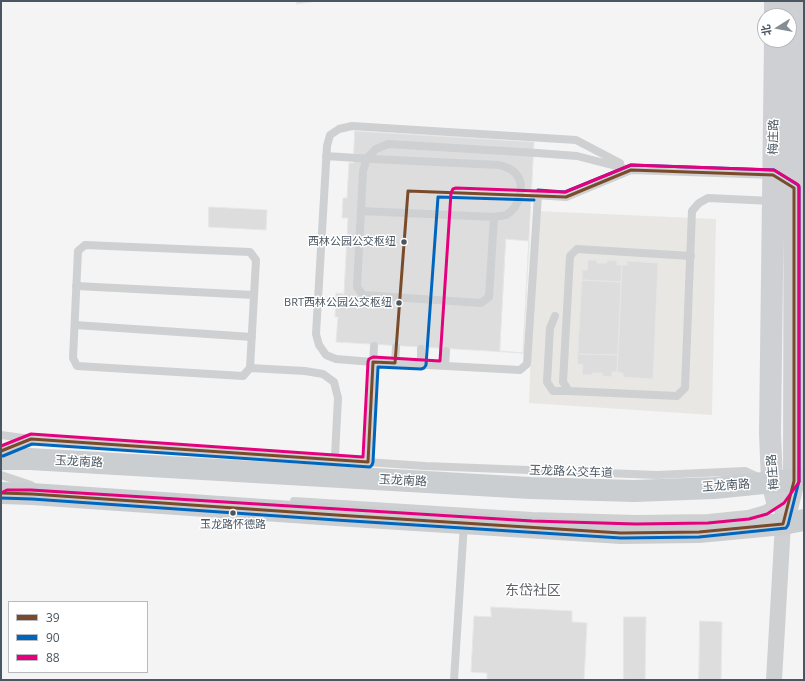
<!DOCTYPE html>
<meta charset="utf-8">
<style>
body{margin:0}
#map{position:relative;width:805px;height:681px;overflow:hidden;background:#f4f4f4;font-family:"Open Sans","Noto Sans SC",sans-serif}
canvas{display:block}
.frame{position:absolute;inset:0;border:2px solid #4a5661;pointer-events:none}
.legend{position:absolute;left:8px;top:601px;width:140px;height:72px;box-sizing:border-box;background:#fff;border:1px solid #b7bbc0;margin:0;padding:5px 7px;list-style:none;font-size:12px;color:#4a5661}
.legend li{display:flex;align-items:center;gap:8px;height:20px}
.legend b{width:20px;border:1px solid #b7bbc0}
.north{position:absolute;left:757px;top:8px;width:40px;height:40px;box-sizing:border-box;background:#fff;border:1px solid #b7bbc0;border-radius:50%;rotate:259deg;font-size:11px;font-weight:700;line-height:16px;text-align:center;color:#4a5661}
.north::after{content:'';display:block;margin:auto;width:14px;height:18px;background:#868d94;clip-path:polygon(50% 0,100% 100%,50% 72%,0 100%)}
</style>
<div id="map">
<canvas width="805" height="681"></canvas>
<div class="frame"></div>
<ul class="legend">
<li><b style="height:5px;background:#7a4b2a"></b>39</li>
<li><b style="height:5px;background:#0065bd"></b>90</li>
<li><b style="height:5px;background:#e5007d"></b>88</li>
</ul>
<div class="north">北</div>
</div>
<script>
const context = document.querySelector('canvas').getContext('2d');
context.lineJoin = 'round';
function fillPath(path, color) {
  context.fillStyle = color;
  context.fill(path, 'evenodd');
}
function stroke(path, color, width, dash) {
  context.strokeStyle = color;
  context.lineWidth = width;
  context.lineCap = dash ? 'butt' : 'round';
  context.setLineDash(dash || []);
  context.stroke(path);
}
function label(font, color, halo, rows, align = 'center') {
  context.font = font + ' "Open Sans","Noto Sans SC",sans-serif';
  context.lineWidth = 3;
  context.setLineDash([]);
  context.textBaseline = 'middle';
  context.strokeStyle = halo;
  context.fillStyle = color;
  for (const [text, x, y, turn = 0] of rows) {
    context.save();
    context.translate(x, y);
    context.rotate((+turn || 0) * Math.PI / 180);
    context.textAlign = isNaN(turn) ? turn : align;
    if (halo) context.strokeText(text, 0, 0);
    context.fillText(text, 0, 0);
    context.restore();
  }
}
fillPath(new Path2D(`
 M536,211L716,219L712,415L529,403Z`), '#e8e7e3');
const building = new Path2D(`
 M297,1H317L297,4Z
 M355,131L534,142L523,353L336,342L338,317H335L336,293L344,294L348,218H342L343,198H347L349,163H353Z
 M209,207L267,210L266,230L209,227Z
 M506,239L529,241L523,353L500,351Z
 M588,260H597V263H607V260L617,261V265H622L621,282L582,280V270H587Z
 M627,261L658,263L653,379L623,377V373L617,372L622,265H627Z
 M582,280L621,282L618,355L578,354Z
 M578,354L618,355L617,372H612V377L602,376L603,373H592V375H582L583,365L578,364Z
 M491,607L572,611V622L587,623L584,680H487V673L471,672L474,616L491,617Z
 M624,617H646L645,680H624Z
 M700,621L722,622L721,680H699Z`);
fillPath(building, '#ddddde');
stroke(building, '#e5e6e7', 1);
stroke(new Path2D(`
 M537,153L577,156L631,170L773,175
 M326,156L372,159
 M534,195L566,197L631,170
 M538,195L527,364L520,370L373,362L336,359L326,355L319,345L316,334L327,146L330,135L339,129L352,126L576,140L620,163
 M691,256L577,249L570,256L563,382L569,391L677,396L685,388L692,211L699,203L708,198L772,201
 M76,286L254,295
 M555,316L550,328L547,382L553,391H569
 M75,325L252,337
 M395,363L396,347
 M421,364V349
 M445,366L446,351
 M250,368L256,260L250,252L85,245L78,251L73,358L77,366L243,376L250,368L305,371L323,374L334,382L338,398L334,475
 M1,435L31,439L425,466L657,475L745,471L758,477
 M1,451L30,439
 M368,462L374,346
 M349,471L368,462
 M1,475L31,485
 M294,501L532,516L636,519L708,518L748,514L765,509L777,502
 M454,680L464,523`), '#ced0d2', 8);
stroke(new Path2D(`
 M774,680L783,524`), '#ced0d2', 16);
stroke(new Path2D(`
 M775,16V1
 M775,40L770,433L772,483L777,501
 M783,524L794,481L795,1`), '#ced0d4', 22);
stroke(new Path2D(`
 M1,459H30L530,488L634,491L714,488L804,479
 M1,493L32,494L336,515L621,533L699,532L783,524L804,520`), '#caced1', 22);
stroke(new Path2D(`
 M361,211L494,217C497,216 503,216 506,215C519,208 526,185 516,174C511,168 506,167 499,165L373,159
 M494,217L489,297L481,303L363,295L357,287L363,171L367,158L376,149L388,144L537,153`), '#ced0d2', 8);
stroke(new Path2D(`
 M1,451L31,439L368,462L373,362L395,363L408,191L566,197L631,170L773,175L794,188V481L783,524L699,532L621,533L336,515L32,494L1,493`), '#7a4b2a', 3);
stroke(new Path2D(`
 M3,456L32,444L370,467L372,465L373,462L378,367L421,369L424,368L426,365L438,197L534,200
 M1,498L32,499L336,520L621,538L699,537L786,528L788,525L799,481V188L798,185L774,170L631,165L565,192L538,190`), '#0065bd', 3);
stroke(new Path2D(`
 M1,446L31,434L363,457L368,362L369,359L373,357L440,361L451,193L453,189L456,188L565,192L631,165L774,170L797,184L799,186V482L784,503L767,514L749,519L708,523L636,524L532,521L31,490H7L3,492`), '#e5007d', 3);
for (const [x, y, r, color] of [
 [404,242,3.5,"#4a5661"],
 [399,303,3.5,"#4a5661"],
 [233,513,3.5,"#4a5661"]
]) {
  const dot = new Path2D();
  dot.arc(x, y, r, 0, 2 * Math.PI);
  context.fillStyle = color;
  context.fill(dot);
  stroke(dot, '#fff', 1.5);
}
label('11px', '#4a5661', '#fff', [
 ["西林公园公交枢纽",396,242],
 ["BRT西林公园公交枢纽",392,303],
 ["玉龙路怀德路",233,525,"center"]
], 'right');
label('12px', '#4a5661', '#fff', [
 ["梅庄路",774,137,-89],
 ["玉龙南路",79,462,3],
 ["玉龙路公交车道",571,472,2],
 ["梅庄路",773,472,-95],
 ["玉龙南路",403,481,3],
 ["玉龙南路",726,486,-4]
]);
label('14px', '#5f6368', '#fff', [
 ["东岱社区",533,591]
]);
</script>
